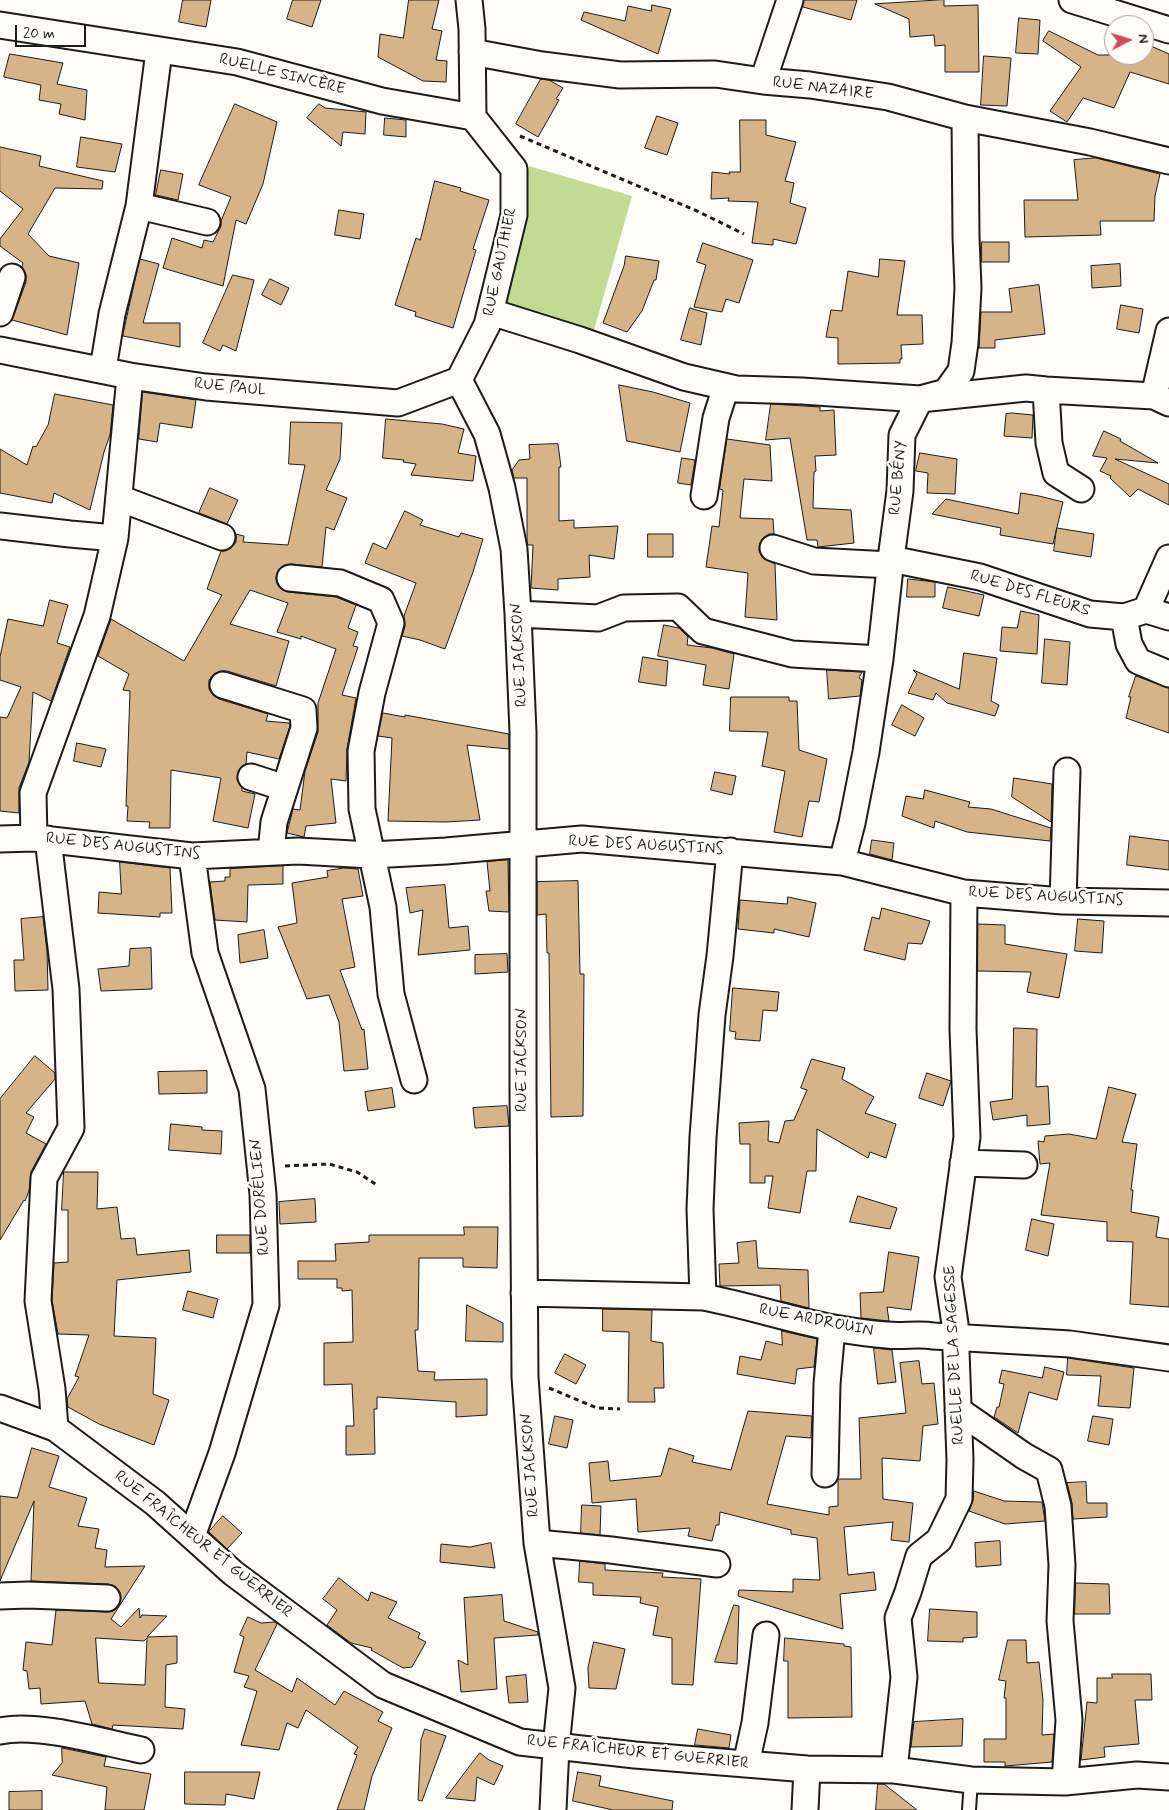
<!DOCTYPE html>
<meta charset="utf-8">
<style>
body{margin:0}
#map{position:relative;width:1169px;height:1810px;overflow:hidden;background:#fdfcf7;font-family:Mynerve,sans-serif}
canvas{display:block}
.north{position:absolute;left:1104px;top:15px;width:50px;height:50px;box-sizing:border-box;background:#fdfcf7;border:1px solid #a3a29f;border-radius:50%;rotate:85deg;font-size:14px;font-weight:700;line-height:20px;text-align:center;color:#1c1c1c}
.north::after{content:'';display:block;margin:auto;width:18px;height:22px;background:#d1495b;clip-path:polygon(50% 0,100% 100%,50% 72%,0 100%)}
.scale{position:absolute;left:15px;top:25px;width:71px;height:22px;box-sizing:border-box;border:2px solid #1c1c1c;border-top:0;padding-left:6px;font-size:15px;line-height:18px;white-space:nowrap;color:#1c1c1c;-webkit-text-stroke:4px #fdfcf7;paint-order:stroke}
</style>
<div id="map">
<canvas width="1169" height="1810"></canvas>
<div class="north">N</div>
<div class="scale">20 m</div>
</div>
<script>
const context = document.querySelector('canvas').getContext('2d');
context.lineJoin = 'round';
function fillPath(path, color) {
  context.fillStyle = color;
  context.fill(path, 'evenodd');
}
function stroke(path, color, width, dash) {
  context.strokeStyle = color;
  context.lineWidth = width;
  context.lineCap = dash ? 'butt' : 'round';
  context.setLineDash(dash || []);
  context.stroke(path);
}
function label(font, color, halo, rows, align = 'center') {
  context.font = font + ' Mynerve,sans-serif';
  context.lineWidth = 5;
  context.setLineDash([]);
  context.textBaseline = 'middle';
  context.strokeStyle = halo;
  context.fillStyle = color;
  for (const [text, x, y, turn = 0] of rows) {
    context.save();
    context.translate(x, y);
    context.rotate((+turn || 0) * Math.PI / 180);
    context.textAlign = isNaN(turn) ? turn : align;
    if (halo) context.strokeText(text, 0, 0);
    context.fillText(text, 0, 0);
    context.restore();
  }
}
fillPath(new Path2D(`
 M529,166L632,196L594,330L490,300Z`), '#c1db92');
const building = new Path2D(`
 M183,0H211L206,27L179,22Z
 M293,0H321L312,27L287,19Z
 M409,0H439L432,29L442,31L436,60L447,61L446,82L423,81L378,57L380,34L403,38Z
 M804,0H857L851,20L803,7Z
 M944,0V6L978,5L979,72H945V45L935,46L934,35L910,37L909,19L875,4Z
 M652,5L671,9L658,54L581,20L584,12L625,21L628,6L651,11Z
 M1019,18L1040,20L1038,54L1016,53Z
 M1049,31L1098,55H1144V43L1169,54V84L1130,72L1114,108L1083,98L1067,122L1050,111L1081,67L1043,41Z
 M10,54L63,63L57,84L87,90L85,120L59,114L61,104L39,100L41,85L4,77Z
 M984,56L1011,58L1007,106L981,105Z
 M541,79L549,80L563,88L556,99L559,100L538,137L516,124Z
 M235,104L277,122L263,184L246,224L236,220L223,286L163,268L172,238L202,248L204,240L213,242L221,226V221L231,197L199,185Z
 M319,104L325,108L366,112L365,134L343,132L341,146L307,118Z
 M657,116L678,123L667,155L645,148Z
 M385,118L406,120V137L384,135Z
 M740,120H766V135L796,142L785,181L794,183L790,203L806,208L796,244L773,239V245L752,243L758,202L728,201L729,198L711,199L712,172L730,174L729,172H740Z
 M81,137L122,144L115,172L77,167Z
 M0,147L41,156L39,166L103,181L102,189L55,188L28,234L49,256L79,263L67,335L12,320L26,282V275L22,267L23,263L0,246V239L23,209L0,191Z
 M1096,158L1160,174L1155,196L1154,221H1100L1101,235L1025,237L1024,200H1078L1074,160Z
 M161,170L183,174L178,200L156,195Z
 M435,181L461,188L460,191L489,200L473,249L476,250L453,328L415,316L416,312L395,305L416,238L420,240Z
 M339,210L364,214L360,239L335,235Z
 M982,242H1009V262H982Z
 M703,243L753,260L739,303L726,299L722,312L694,307L706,265L697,262Z
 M626,256L659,261L656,280H654L642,311L627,332L603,323L624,266Z
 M140,259L159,264L143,323H180V347L123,336Z
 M880,259L905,261L897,315H922L923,344L901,345L902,359H900V363L838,364V338L826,337L831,310L842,311L848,271L878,277Z
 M1120,264L1121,286L1092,288L1091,266Z
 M233,275L254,280L236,351L223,345L220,351L203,343Z
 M270,279L289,288L281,305L262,295Z
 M1039,285L1045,334L995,340V348H979L981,312H1012L1009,289Z
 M1121,305L1143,309L1139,333L1117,329Z
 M690,308L707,313L701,345L681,340Z
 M619,385L653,392L690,403L680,452L627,441Z
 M143,392L196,400L192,428L160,423L157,442L139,439Z
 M55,394L113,405L110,435L104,452L90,510L54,493L52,503L0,493V449L27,465L33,446L36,447L48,425Z
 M771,404L820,407V411L834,410L836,455L815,456L816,471L814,472L813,508L851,510L854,543L818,547L817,540H807L790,438L766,440Z
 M1012,413L1033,415L1032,438L1004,436L1006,414Z
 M386,419L442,424L464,429L458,453L476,456L473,481L411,475L416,464L403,462L404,460L383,458Z
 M291,422L342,423L340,459L326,490L347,498L334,530L326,527L322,567L291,564L285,565L279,569L276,577L277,583L281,589L288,592L336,597L356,605L348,628L358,632L353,646L358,647L342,695L356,698L347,749L346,781L331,779L336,823L306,826L304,837L287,833L293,809L300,810L305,771L318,732V703L336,649L301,636V639L277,632L288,603L250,590L230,624L289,641L276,686L227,671H220L214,674L209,680V689L213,695L219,699L268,714L266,721L289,723L290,726L279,759L247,752L246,764L241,767L238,772L237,780L242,788V791L255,794L248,828L213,821L221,778L171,770L170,828H149L150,822L127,821L128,806H126L130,691L123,690L129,674L98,656L111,619L184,661L222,595L207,589L221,551H225L231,548L236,542V534L244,536L243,542L288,545L305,465L289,464Z
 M1104,431L1121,439L1120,441L1158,463L1115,459L1169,484V505L1138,489L1130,497L1110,478L1111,476L1100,471L1107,458L1093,456Z
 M727,439L770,445L772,481L744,479L740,518L773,519L774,534H769L763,538L760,543L759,551L763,558L775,564L777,620L745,617L748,573L706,567L712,526L719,527L723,490L720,489Z
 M558,444L561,467H559V521L574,520V528L618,526L614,559L589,555L590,577L558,579V590L531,588L533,545H528L527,541V478H514L512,470L519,460L530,459L529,445Z
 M920,453L957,459L955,494L927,493L928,473L916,471Z
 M682,458L695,460L691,485L678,483Z
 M210,488L238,500L227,524L199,513Z
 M1021,493L1039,496L1063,502L1053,544L1000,535L1001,528L932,514L946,499L1018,514Z
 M405,511L423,520L420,525L459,537L461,533L483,539L473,572L445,649L420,640L402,636L405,626L404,616L416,583L365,563L373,543L386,549Z
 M1057,528L1094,534L1091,557L1054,551Z
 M648,534H673V557H648Z
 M908,579L935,582V597H907Z
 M948,587L984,595L979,616L943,608Z
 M50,600L68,605L57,643L70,647L51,701L33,692L29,762L19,788V813L0,811V717L7,718L21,687L0,680V657L8,619L43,626Z
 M1021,611L1039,615L1037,654L1000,651L1002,627L1017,628Z
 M664,625L679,628L688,637L687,645L712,648L734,654L729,689L703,685L706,665L658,656Z
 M1045,639L1070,642L1067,685L1042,683Z
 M964,653L997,658L991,701L999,705L995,716L947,703L936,693L933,700L908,693L917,674L913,670L959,689Z
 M643,657L668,661L666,686L639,682Z
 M827,670L862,672L859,678L862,680L860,696L829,699Z
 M1136,676L1169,688V733L1126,718L1131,697H1129Z
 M731,697H789V701H797L799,750L827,759L819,802L809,801L802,837L774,832L785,771L762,766L768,732L730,731Z
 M902,705L924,718L915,736L892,725Z
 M383,713L405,717V715L509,734V749L467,745L480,820L446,822L388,821L392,738L378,736Z
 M77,743L106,749L101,767L74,761Z
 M715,772L736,776L732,795L711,790Z
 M1014,778L1052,784L1051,822L1012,797Z
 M925,790L970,802L968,807L991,809L1051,828L1050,841L967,832L935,821L934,828L902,816L906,796L923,799Z
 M1130,836L1169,841V870L1127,865Z
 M872,840L894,843L892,860L870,854Z
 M508,860L509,912L489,911L486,891H490L487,862Z
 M120,862L170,868L172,913H160V917L98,913L99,892L121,894Z
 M283,866V884L248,885L247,922L215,920L210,882L225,881V877H230V869Z
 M344,868L358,869L363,896L342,899L355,967L340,970L362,1030L364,1029L368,1069L344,1071L339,1022L329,995L307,999L278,927L297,923L292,883L328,877L327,871Z
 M578,881L580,974H584L583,1116L551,1117L549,953H547L546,914L537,915V882Z
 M445,885L449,928L468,926L470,950L418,955L423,910L410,913L406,888Z
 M788,897L816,903L809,937L774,929V933L738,929L740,900L787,904Z
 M882,908L930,921L922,944L908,943L905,960L864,950L872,917L879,919Z
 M43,917L47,951L48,990L15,991L14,960H24L21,919Z
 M1078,919L1104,921L1102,953L1075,951Z
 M978,924L1005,925V944L1067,954L1059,998L1027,992L1031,972L978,971Z
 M264,930L268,958L240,963L238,935Z
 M151,948L152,989L101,991L98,969L129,966L130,949Z
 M507,954L508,972L475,974V955Z
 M733,988L779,992L777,1011L763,1010L760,1041L735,1039L736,1032L730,1031Z
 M1014,1028L1037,1029L1036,1087L1048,1086L1050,1124L1027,1126V1115L993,1120L990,1102L1012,1099Z
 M35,1056L55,1073V1079L26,1113L34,1117L26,1133L46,1144L31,1172L29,1191L25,1201L24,1200L0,1240V1099Z
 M812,1059L845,1068L842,1079L874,1097L865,1113L896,1124L886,1158L870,1152L868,1158L817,1129L816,1171H807L800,1213L768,1208L773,1176H765V1183H750V1144H740L739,1123L769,1121L768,1141L779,1143L785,1121L794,1120L807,1090L801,1088Z
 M207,1071V1093L159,1094L158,1072Z
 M927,1073L951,1081L943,1106L919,1098Z
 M1109,1087L1136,1094L1122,1142L1137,1144L1131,1190H1133L1131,1212L1159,1217L1156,1237L1169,1239V1307L1130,1304L1133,1242L1107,1241V1222L1041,1215L1050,1163L1040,1164L1038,1141L1044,1142L1045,1136L1069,1134L1096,1139Z
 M392,1088L395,1107L368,1111L365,1092Z
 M507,1106L509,1126L475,1128L473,1108Z
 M171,1124L202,1127V1130L222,1131L221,1154L169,1150Z
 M64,1172H98L97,1209L117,1207L121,1239L135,1238L137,1255L189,1250L191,1272L117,1280L114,1336L156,1338L153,1394L169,1400L154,1445L99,1424L68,1407L67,1399L79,1377L75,1376L89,1335L58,1334L52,1300L54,1263L68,1262V1210H62Z
 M858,1196L897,1208L890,1229L850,1222Z
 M315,1199L316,1222L280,1224L279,1202Z
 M1032,1219L1054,1224L1048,1256L1026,1250Z
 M464,1227H498L497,1268L463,1267V1258H419L418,1330H415L418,1371L435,1372L434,1380L487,1379V1415L456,1417V1402L377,1397V1409H374L375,1454L346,1455V1426H354L352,1384L324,1385V1343L353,1342L352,1290L342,1291V1288H337V1279H298V1261H336L335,1244L369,1242V1235H464Z
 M217,1235H250V1253H217Z
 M756,1241L758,1268L808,1270L809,1308L781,1301L780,1285L720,1286L719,1264L739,1263L737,1243Z
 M889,1252L919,1257L911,1310L887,1307L889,1321L861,1318L860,1293L883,1292Z
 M188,1291L218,1299L213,1318L183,1310Z
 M467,1305L503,1323V1342L466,1341Z
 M603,1309L652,1310L651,1341L663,1343L664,1388H654L655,1402H628L629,1332L603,1331Z
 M782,1331L817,1339L814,1367L797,1369L795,1384L737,1374L740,1356L761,1360L766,1341L782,1345Z
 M874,1348L892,1350L896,1382L878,1384Z
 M565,1354L586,1365L576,1384L555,1373Z
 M1068,1358L1134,1368L1130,1408L1098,1406L1101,1376L1067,1375Z
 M919,1361L922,1384L934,1383L938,1424L923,1426L920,1461L882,1458L883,1499L913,1503L909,1542L891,1540L893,1522L844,1527L848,1575L874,1572L876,1590L840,1594L843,1629L738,1596L739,1590L793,1592V1579L820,1580L817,1538L791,1534V1530L720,1512L719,1525H716L712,1541L688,1536L690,1528L638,1532L636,1499L592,1503L589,1463L608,1461L610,1481L661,1476L669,1448L694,1456L692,1462L731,1470L748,1411L812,1416L811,1438L786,1436L767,1504L829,1515V1507L838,1506V1479H861L859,1418L906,1413L900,1363Z
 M1045,1367L1064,1372L1057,1400L1029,1392L1018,1433L994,1417L997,1407H999L1004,1384L999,1383L1002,1370L1042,1378Z
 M555,1416L573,1420L567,1448L549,1444Z
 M1093,1416L1113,1419L1109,1445L1088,1441Z
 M32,1448L59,1456L49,1487L87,1498L78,1526L99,1529L95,1548L107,1550L105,1567L145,1566L111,1619L121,1627L139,1608L140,1618L142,1615L167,1616L147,1637L177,1636V1663L166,1665L165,1707L185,1709L183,1729L113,1725L112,1729L92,1724L85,1701L41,1704L40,1688L29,1689L27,1671L23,1670L26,1642L52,1645L56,1610L107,1612L113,1611L119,1606L121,1598L120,1592L115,1586L108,1584L31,1581L34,1501L0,1581V1496L17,1498ZM96,1638L144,1641L147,1638L145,1685L99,1683Z
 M1086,1482L1087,1503H1107V1517L1073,1519L1072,1503L1067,1483Z
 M974,1491L1004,1501L1042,1502L1045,1521L1005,1524L969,1511L973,1500Z
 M582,1505L601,1506L600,1535L581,1533Z
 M223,1516L242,1533L227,1549L209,1532Z
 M1000,1541L1001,1565L976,1567L975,1543Z
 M491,1543L495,1568L440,1562L441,1544L470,1547Z
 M580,1561L605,1564V1570L663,1573L662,1577L701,1579L693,1685L672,1684V1638L653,1635L658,1607L640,1603L641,1597L593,1595V1583L579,1582Z
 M339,1578L368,1601L371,1592L397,1602L388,1618L420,1633L418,1638L426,1642L412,1667L403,1668L371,1650L372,1648L351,1643L327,1625L337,1610L323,1599Z
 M1076,1583L1109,1584L1110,1614H1075Z
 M502,1595L504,1621L538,1632V1635L494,1638L497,1689L461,1692L458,1660L468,1665L464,1598Z
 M734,1605L739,1606L737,1664L715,1662Z
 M930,1609L977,1612V1637L963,1638V1642L928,1641Z
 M248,1617L261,1623L275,1622L277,1624L255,1670L292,1692L297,1678L335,1705L344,1691L383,1712L378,1721L392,1728L372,1776L364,1810H337L357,1755L354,1754L358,1747L306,1710L298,1728L287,1723L279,1750L241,1745L257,1691L244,1687L249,1676L234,1672L244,1637L240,1635Z
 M785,1638L844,1644V1646L851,1647L852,1717L788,1718V1661H784Z
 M1008,1640H1026L1027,1663L1039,1662L1043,1700L1042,1735L1054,1734L1052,1762L1005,1766V1762H984V1739H1006V1698H1004L1006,1681L999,1680Z
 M594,1642L625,1649L616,1689L589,1688L588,1668Z
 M1112,1674H1151L1152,1700H1135L1139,1744L1104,1747L1105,1757L1081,1760L1087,1702L1097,1703V1678H1112Z
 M526,1675L528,1702L509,1703L506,1677Z
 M963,1719L962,1746L911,1747L914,1722Z
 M425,1729L446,1736L422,1801L418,1800L421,1740Z
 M698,1729L731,1735L729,1748L695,1745Z
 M62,1748L106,1757L104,1766L151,1774L144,1810H105L107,1787L52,1775L62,1763Z
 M480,1753L489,1760L503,1766L494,1785L477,1777L475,1801L446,1798Z
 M185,1772H260L254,1799L226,1794L225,1805L185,1804Z
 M578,1772L601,1776L599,1786L673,1801L672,1810H613L573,1801Z
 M878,1784H884L917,1810H876Z
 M42,1791V1810H9V1792Z`);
fillPath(building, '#d6b488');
stroke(building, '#1c1c1c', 1);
const lane = new Path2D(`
 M969,1810L971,1780`);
const street = new Path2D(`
 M1072,0L1169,30
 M0,25L237,62L382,101L473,117
 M472,52L542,65L620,75L715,74L763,81L810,85L888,97L965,118L1090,142L1169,161
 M763,81L790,0
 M139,206L207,222
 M491,312L580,340L684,377L736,389L802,391L920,399L1026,388L1046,390L1154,396L1169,403
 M0,313L12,277
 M0,350L130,376L206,387L398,403L459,380
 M103,369L112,314L139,206L159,51
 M459,380L487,434L502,488L514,549L518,614L523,732V1089L525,1377L537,1543L562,1688L556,1747L553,1810
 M459,380L487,325L514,215V169L473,117L472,29L469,0
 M1046,390L1049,443L1056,473L1081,489
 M1154,396L1169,331
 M704,496L716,418L726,387
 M119,498L222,537
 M0,526L70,534L115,538
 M773,548L814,561L890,565
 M891,559L980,577L1090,614L1124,617L1146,610L1169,617
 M290,578L340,583L381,600L391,623L372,693L361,751L362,809L383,907L391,994L414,1080
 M1146,610L1169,558
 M518,614L598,618L624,608L678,607L703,631L792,654L880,659
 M1124,617L1129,644L1138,661L1169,674
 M223,685L303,710L304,728L274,822L271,852
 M251,777L285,788
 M34,838L33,793L97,616L115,538L130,376
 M0,839L34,838L192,856L298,851L371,855L446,851L582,839L842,862L964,893L1063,901L1169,903
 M48,839L66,989L71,1128L44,1178L38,1301L52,1389L55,1428
 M842,862L852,823L866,752L880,659L891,559L900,491L902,435L920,399L946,392L961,371L965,343L968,288L966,237L965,118
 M1063,901L1067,771
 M963,1163L1024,1165
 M524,1293L703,1297C747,1305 790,1320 834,1328C851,1331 870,1334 887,1335C903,1337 918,1333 933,1336L1070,1344L1169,1358
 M703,1297L700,1209L703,1137L712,1015L720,956L730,851
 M0,1408L55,1428L155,1503L233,1573L383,1685L520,1742L635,1755L807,1769L894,1770L971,1780L1065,1782L1137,1775L1169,1777
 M958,1410L1024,1456L1049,1470L1058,1506L1062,1565L1060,1621L1069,1720L1065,1782
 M825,1474L827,1384L832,1328
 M192,1536L222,1453L266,1305L263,1194L252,1089L205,953L192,856
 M537,1543L611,1550L717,1564
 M0,1596L28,1595L107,1598
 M0,1731C38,1723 102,1742 141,1750
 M746,1764L755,1723L766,1635
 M894,1770L904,1677L898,1618L908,1592L919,1556L939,1540L959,1499L960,1460L955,1324L948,1277L967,1137L963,1029L964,893
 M805,1810L807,1769`);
stroke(lane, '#1c1c1c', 16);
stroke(street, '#1c1c1c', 29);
stroke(new Path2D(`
 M520,136L697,211L744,234
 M285,1166L329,1164L357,1172L377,1185
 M549,1388L597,1408L620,1409`), '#1c1c1c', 3, [5, 4]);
stroke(lane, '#fdfcf7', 12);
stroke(street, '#fdfcf7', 25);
label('16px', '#1c1c1c', '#fdfcf7', [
 ["RUELLE SINCÈRE",282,75,14],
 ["RUE NAZAIRE",823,89,7],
 ["RUE GAUTHIER",501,262,-78],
 ["RUE PAUL",230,388,6],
 ["RUE BÉNY",899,478,-85],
 ["RUE DES FLEURS",1030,594,17],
 ["RUE JACKSON",520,655,-93],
 ["RUE DES AUGUSTINS",646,846,3],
 ["RUE DES AUGUSTINS",123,847,6],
 ["RUE DES AUGUSTINS",1046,897,3],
 ["RUE JACKSON",523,1060,-90],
 ["RUE DORÉLIEN",261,1197,-94],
 ["RUE ARDROUIN",816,1321,11],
 ["RUELLE DE LA SAGESSE",955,1355,-93],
 ["RUE JACKSON",531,1465,-94],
 ["RUE FRAÎCHEUR ET GUERRIER",203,1545,39],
 ["RUE FRAÎCHEUR ET GUERRIER",638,1753,6]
]);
</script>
